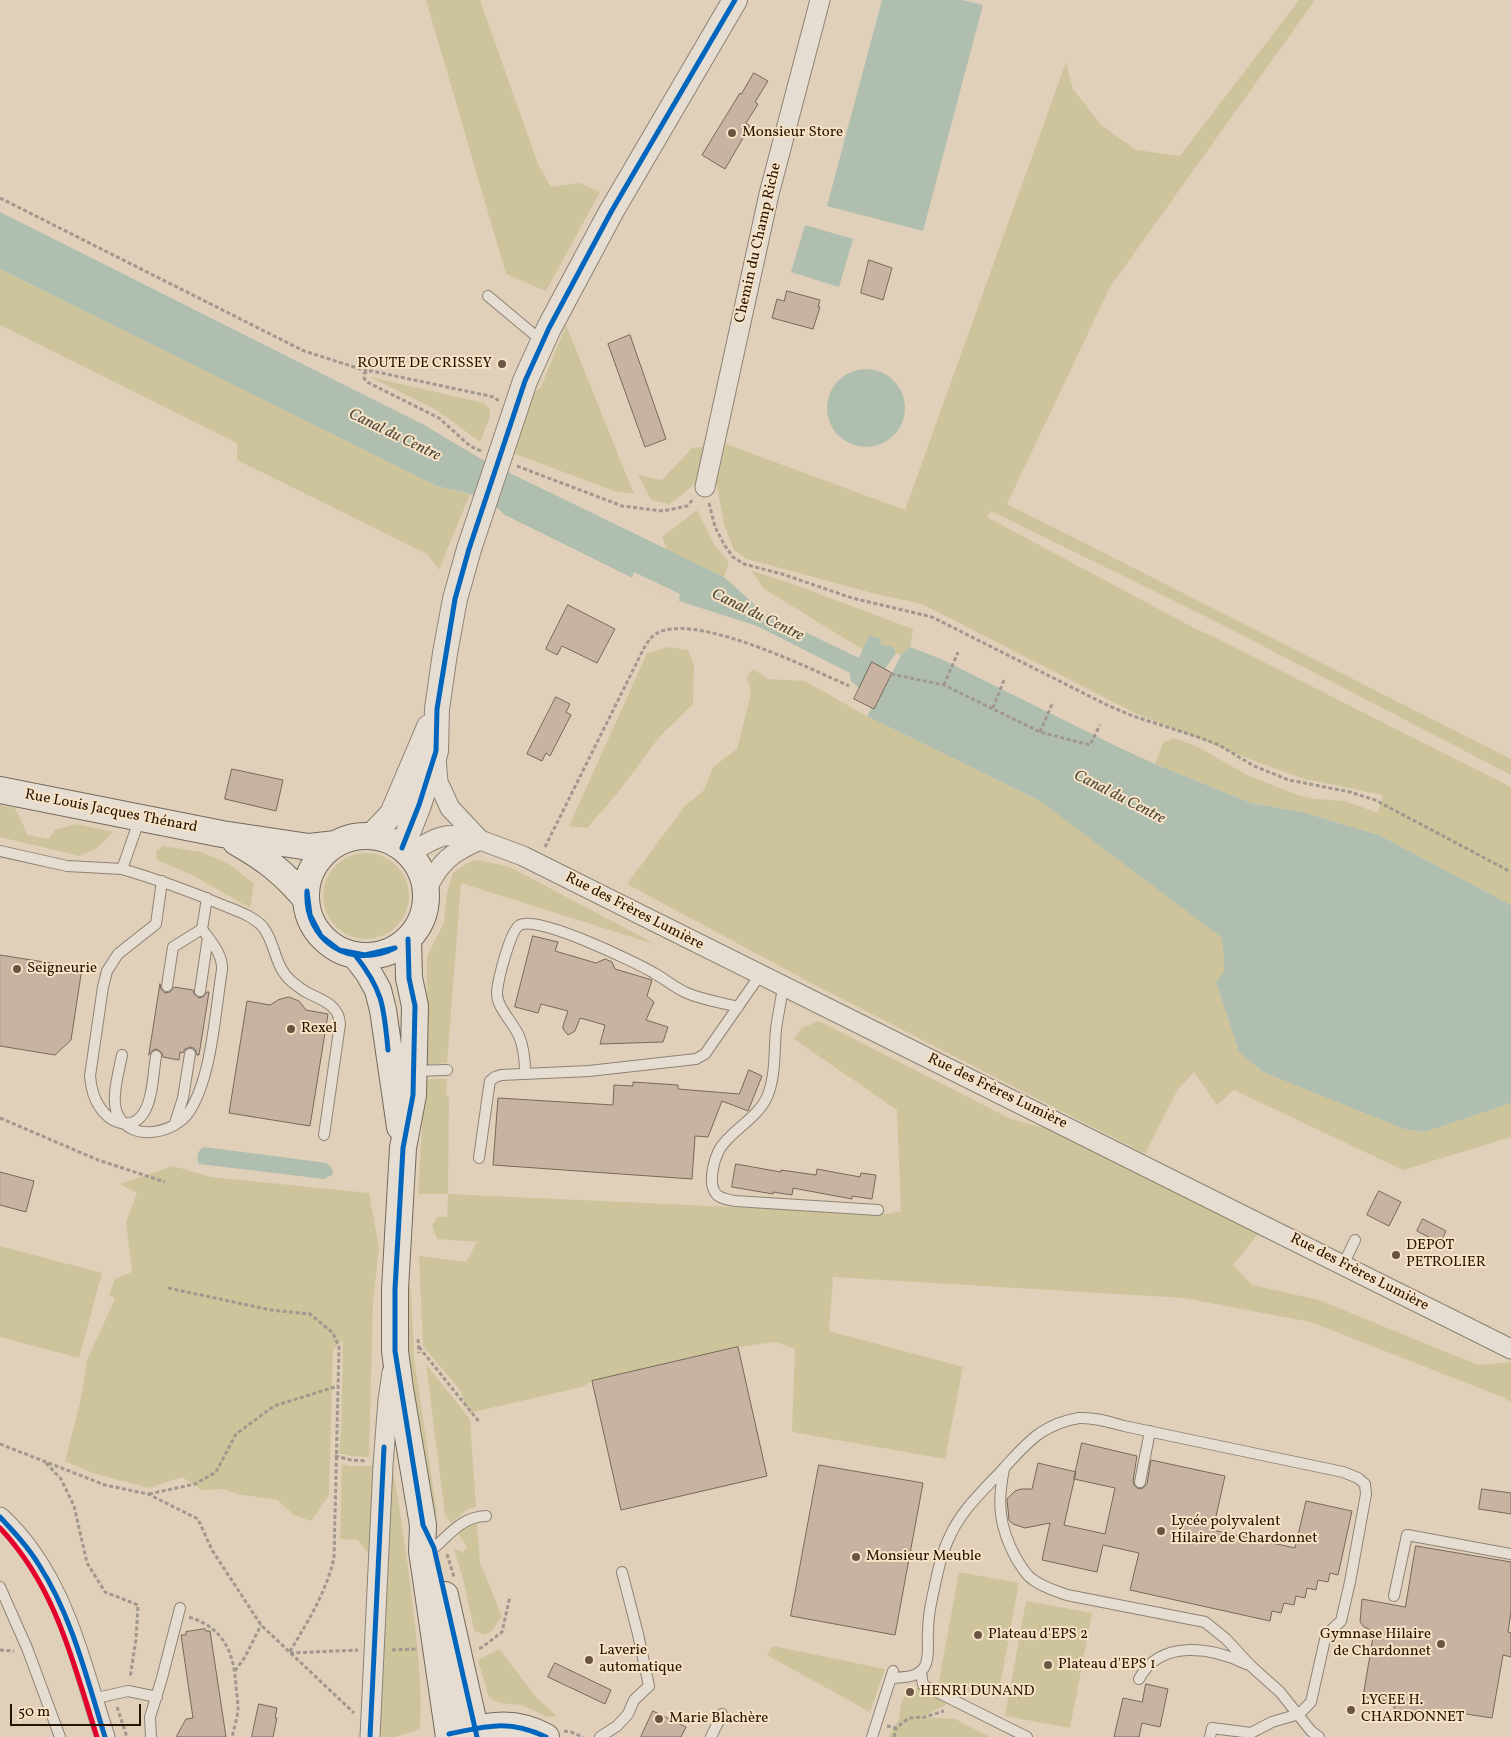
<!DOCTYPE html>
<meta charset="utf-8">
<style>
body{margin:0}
#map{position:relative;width:1511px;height:1737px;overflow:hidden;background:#e0d0b9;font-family:Vollkorn,serif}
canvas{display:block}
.scale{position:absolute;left:10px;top:1704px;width:131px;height:22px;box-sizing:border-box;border:2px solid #281300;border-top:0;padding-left:6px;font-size:15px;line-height:18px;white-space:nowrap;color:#281300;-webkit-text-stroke:4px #f6e2c6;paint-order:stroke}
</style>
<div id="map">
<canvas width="1511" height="1737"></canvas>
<div class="scale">50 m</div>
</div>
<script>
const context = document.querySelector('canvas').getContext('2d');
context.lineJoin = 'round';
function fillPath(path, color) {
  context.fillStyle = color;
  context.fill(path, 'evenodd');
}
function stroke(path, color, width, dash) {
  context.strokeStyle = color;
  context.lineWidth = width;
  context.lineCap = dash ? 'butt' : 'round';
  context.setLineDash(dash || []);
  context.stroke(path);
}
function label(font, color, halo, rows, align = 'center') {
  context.font = font + ' Vollkorn,serif';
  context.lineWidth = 4;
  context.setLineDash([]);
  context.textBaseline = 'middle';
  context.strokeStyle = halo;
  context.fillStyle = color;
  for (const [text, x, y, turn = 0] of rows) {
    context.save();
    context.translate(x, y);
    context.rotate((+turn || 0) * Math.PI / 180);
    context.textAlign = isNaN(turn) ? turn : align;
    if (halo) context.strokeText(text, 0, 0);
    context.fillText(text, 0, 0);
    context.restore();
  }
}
fillPath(new Path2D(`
 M426,0H480L538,164L551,187L579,183L600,192L546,291L506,274Z
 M1299,0H1315L1110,287L1007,504L1511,759V775L1213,620L991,511L987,517L1194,628L1212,636L1511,787V905L1379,835L1302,812L1251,803L1155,764L1163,743L1173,738L1196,746L1249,776L1301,796L1316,799L1345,801L1378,813L1383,795L1305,779L1257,762L1135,713L922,604L876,594L747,559L734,550L724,524L716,482L726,444L905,510L1066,62L1073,89L1101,125L1136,150L1180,156Z
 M0,269L437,486L470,494L439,570L427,554L237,460V443L0,325Z
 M566,325L634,494L614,491L513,453L527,398L541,387Z
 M370,377L484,403L490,409V417L480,442L438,411Z
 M709,446L700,478L682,495L669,504L651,500L638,475L662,480L692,448Z
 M697,510L715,546L729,562L724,577L667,550L662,537Z
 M752,571L790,583L913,629L910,647L901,655L896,653L893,647L880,644L882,640L869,635L863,650L763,588Z
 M668,647L688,650L694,665L693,704L660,736L617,794L587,828L569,826L647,653Z
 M753,669L768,679L805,681L867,716L1040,801L1222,938L1226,971L1216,982L1239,1052L1263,1072L1404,1129L1424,1132L1511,1103V1137L1403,1170L1234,1090L1217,1105L1194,1072L1177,1091L1145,1154L815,985L627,884L685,806L704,790L713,767L737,749L751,693L747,677Z
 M0,805L15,808C19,818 24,824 27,835L49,839L55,830L76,824L114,832L97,848L80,856L0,837Z
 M163,846L201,852L229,864L254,884L250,908L192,875L157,860L156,851Z
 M323 896a43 43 0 1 1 86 0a43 43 0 1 1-86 0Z
 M478,860L510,867L657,945L461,883L447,1063L427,1065V956L444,923L447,892L453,873L469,862Z
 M819,1021L1011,1119L1048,1129L1258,1234L1233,1265L1252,1285L1319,1300L1478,1365L1511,1362V1402L1502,1397L1311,1322L1184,1298L833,1277L829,1331L963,1367L945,1459L792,1432L795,1349L776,1342L738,1347L592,1381L582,1387L469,1413L460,1390L423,1346L419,1256L466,1262L477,1242L437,1239L432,1226L437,1217H447L448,1194H418L425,1079H447L446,1093L449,1098L448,1194L887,1214L901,1211L897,1110L794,1039L802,1028Z
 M173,1166L211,1177L369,1193L379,1247L373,1304L369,1457L351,1456L339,1453L341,1432L343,1340L333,1350L329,1495L311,1521L294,1515L277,1500L237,1494L223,1489L202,1490L182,1477L149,1488L93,1473L65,1461L80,1403L87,1360L115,1299L109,1295L115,1279L132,1272L126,1222L137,1193L120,1184Z
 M0,1246L102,1273L79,1358L0,1337Z
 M404,1273L411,1290L414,1358L437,1513L433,1518L407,1357Z
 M426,1364L470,1419L476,1507L468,1509L451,1523L445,1514Z
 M342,1464C353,1468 363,1465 375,1466L370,1557L358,1540L340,1539Z
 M394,1475C402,1525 410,1575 415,1626C419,1660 422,1695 420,1729L395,1737H378L390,1476Z
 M477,1524L480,1563L502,1616L491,1632L483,1635L474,1630L463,1579L454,1549L463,1552L467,1547L459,1534L467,1526Z
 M959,1572L1019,1583L998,1697L938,1686Z
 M1026,1601L1092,1613L1070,1728L1005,1716Z
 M773,1646L885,1669L870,1712L767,1655Z
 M499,1649L537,1698L557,1716L547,1717L522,1705L500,1703L489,1698L478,1660Z
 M917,1688L947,1704L923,1717L955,1719L990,1737H888L899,1719L901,1704L906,1693L911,1696Z`), '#cdc49c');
fillPath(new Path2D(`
 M882,0H962L983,5L923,231L827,206Z
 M0,212L426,426L481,459L724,577L763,612L859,658L869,635L882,639L880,644L893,647L896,653L884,670L892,673L901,655L910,647L941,659L1120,748L1155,764L1251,803L1302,812L1379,835L1511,905V1103L1424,1132L1404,1129L1263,1072L1239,1052L1216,982L1225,971L1222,938L1040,801L867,716L885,687L865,678L859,688L851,681L850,673L757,626L679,601L503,514C489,495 460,492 437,486L0,269Z
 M805,225L853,239L839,287L791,272Z
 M827 408a39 39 0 1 1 78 0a39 39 0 1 1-78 0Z
 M204,1147L327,1163L333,1170L332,1175L324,1179L199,1164C196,1157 197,1151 204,1147Z`), '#b0beb0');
fillPath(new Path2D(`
 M634,572L680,594L679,601L632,578Z`), '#e0d0b9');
const building = new Path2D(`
 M754,73L768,81L755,102L758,104L746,123L750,126L725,169L702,155L740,93L741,94Z
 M869,260L892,268L883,300L861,293Z
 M787,291L820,300L818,307H820L813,329L772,318L777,299L784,301Z
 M630,335L666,439L645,447L608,344Z
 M568,605L615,629L597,663L562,646L557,655L546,649Z
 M872,662L892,673L874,709L854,699Z
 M556,697L570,704L566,712L571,715L550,756L546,753L542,761L527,754Z
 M232,769L283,780L276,811L225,799Z
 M533,936L558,942L555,951L596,963L605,959L612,962L615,969L652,980L647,996L654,1002L646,1020L668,1027L663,1042L600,1044L605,1025L580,1018L575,1031L568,1035L563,1029V1026L568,1011L541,1004L538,1013L515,1007Z
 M0,955L82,968L71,1040L55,1055L0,1046Z
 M160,984L161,989L165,993L170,992L174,987L193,990L194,994L199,998L203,997L207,992H209L199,1055H197L195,1049L191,1047L185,1049L183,1053L180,1052L179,1060L163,1057L162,1053L157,1049L153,1050L149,1055Z
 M289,997L299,1001L306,1010L328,1014L310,1126L229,1113L247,1001L270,1005L278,1000Z
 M749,1070L762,1076L748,1111L722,1101L708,1137L695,1136L692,1179L493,1165L498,1098L613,1105L614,1085L633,1086V1082L678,1085V1089L739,1094Z
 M736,1164L781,1172V1170L816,1175L817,1169L860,1177L861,1173L876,1175L872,1199L852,1196V1199L793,1188L792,1195L773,1192V1194L732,1187Z
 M0,1172L34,1181L26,1212L0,1205Z
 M1379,1191L1401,1202L1389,1226L1367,1215Z
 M1423,1219L1446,1231L1440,1243L1417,1231Z
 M738,1347L767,1476L621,1510L592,1381Z
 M1082,1443L1137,1456L1133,1481L1134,1485L1138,1489L1143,1488L1147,1484L1151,1460L1225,1476L1213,1530L1295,1548L1306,1501L1352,1511L1338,1575L1330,1573L1328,1582L1318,1580L1316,1590L1307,1588L1305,1598L1296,1596L1294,1605L1284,1603L1281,1613L1272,1611L1270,1621L1130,1590L1139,1553L1103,1545L1097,1572L1042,1560L1050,1523L1025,1528L1013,1524L1009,1520L1007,1499L1015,1491L1021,1489H1032L1038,1463L1076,1472L1064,1525L1105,1534L1115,1488L1074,1479Z
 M819,1465L923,1483L895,1635L791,1616Z
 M1482,1489L1511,1493V1514L1479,1509Z
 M1416,1546L1511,1562V1612L1508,1632L1511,1633V1657L1503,1655L1492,1718L1460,1713L1459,1720L1394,1709L1395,1702L1363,1697L1374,1631L1364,1627L1360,1622L1362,1599L1405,1607Z
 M205,1629L206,1631H210L226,1737H176L186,1719L193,1718L181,1635H186V1632Z
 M555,1663L611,1690L605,1704L548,1677Z
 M1146,1684L1168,1689L1160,1727L1142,1723L1139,1737H1114L1123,1698L1142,1702Z
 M259,1704L277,1708L275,1718H277L273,1737H252Z
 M653,1711L686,1727L681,1737H641Z`);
fillPath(building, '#c8b3a2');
stroke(building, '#74695a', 1);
const service = new Path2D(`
 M488,296L543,342
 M0,851L67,866L122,869L140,818
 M122,869C156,879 187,890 220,904C234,910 252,915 263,927C276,944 274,966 291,981C296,985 301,989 306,992C321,1000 339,1004 340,1024L324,1135
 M167,986L173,947L202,929
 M783,987C781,1001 778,1015 776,1029C774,1051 776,1076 767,1097C759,1115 738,1127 725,1142C715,1152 706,1183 717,1195C722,1199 729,1200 735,1201L878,1210
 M200,991L208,937
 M122,1055C119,1071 110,1101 118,1115C132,1143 175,1133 189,1112C212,1077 215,1012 222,970C223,954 211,942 202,929L207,898
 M156,1056C153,1074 153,1099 143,1114C130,1132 109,1122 99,1106C93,1097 91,1087 90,1076L103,987L107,971L118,954L156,924L162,881
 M414,1071L447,1070
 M525,1073C525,1061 524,1048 519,1036C513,1022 496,1007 497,992C498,980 510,930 520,925C538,915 635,962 654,973C665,979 675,988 687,993C702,1000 721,1002 738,1007
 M175,1123L183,1098L190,1054
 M479,1158L489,1087L490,1081L495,1077L501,1075L589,1071L696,1059L705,1054L760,975
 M1343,1265L1355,1240
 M1004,1469C997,1503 999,1527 1016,1558C1021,1566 1025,1574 1032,1579C1042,1587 1056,1591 1067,1595L1205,1622L1226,1639L1251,1666L1280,1692L1311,1731L1319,1737
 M1140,1482L1150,1431
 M434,1548C451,1533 462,1517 486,1516
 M0,1587L27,1648L60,1737
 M1394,1596L1407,1535L1511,1554
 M921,1673L923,1685L1027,1737
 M891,1678C903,1677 919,1678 925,1666C930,1656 927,1643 928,1632C928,1620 930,1607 933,1594C937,1575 941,1554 950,1536C962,1509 985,1489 1004,1468C1016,1455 1026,1443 1040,1433C1051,1426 1066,1420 1079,1418C1094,1417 1109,1422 1124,1426L1343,1472L1358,1478L1365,1484L1366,1494L1350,1582L1341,1621L1326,1635L1311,1702L1299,1714L1272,1722L1251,1733L1212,1728L1210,1737
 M1139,1679C1160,1639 1211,1647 1246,1664
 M92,1699L128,1691L157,1697
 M151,1737L150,1717L162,1678L180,1608
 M600,1737L617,1726L628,1714L634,1700L649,1686L638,1634L622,1572
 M711,1737L722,1714
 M872,1737L893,1671`);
const minor = new Path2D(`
 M705,487L769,194L820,0
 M436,758L438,782L450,808L480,840L523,856L1511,1349
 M409,855C437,835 447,831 480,840C452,852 439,862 426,891
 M0,1517C63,1575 79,1659 105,1737
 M370,1737L383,1465L388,1400L392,1372`);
const tertiary = new Path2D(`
 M501,453L525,381L549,328L611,212L735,0
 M371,836L392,814L429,727
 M402,848L419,805L436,751L437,709L445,653L455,599L469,549L481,513`);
const secondary = new Path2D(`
 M0,790L222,834L309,847L336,844
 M306 896a60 60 0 1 1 120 0a60 60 0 1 1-120 0Z
 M236,842C266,859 283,872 306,899
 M408,939L409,978L415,1006L413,1095L403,1148L395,1289V1351L400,1389L423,1525L422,1551L449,1737
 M355,955L368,972L378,990L383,1010L400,1127
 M445,1595L477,1737
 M459,1732C492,1725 515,1720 546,1737`);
stroke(service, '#8e8273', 12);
stroke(minor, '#8e8273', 21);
stroke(tertiary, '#8e8273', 26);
stroke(secondary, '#74695a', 28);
stroke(new Path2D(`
 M0,198L304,351L367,371
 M481,451L470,446L439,418L367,382L364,378V374L367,371H372L494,397L499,401
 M517,466L622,506L663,511L687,506L694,498
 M709,503L715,527L725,546L733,557L744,564L782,574L852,598L932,617L1107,705L1133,716L1201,738L1219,745L1254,766L1289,780L1350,792L1375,800L1511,872
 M891,674L944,685L1040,732L1090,745L1100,725
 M944,685L958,652
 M993,708L1004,680
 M1040,732L1053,702
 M545,847L644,648C647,644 649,639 653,636C686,607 813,670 849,686
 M323,938L334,960
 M0,1118L98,1160L165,1182
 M168,1288L271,1310L310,1314L333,1333L339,1347L334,1558C326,1593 307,1623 289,1653
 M418,1339L419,1353
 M419,1347L480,1423
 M0,1444L105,1485L148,1494L198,1519L212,1550L261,1625L354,1713
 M335,1456L351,1460L367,1461
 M46,1463L61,1479L74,1506L87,1563L105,1592L138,1605L136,1639L130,1678
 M149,1494L195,1484L216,1472L236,1434L274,1406L338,1386
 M447,1554L454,1577
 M189,1617C224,1628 234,1652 236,1687C237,1694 238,1703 238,1710C237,1719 234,1728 232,1737
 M479,1648H481L502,1632L510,1596
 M0,1650L14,1651
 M392,1650L416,1649
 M290,1653L358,1650
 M235,1671L245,1657L261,1625
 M117,1707L127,1737
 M887,1726L896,1728L909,1718L925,1717L944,1711
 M564,1731L571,1732L583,1737
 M894,1737L896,1728`), '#a0988e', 3, [4, 2.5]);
stroke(service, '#e5ddd2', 10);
stroke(minor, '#e5ddd2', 19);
stroke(tertiary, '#e5ddd2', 24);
stroke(secondary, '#e5ddd2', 26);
const tertiaryBridge = new Path2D(`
 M481,513L501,453`);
stroke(tertiaryBridge, '#8e8273', 26, []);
stroke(tertiaryBridge, '#e5ddd2', 24);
stroke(new Path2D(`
 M402,848L419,805L436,751L437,709L455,599L469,549L525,381L549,328L611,212L735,0
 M307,891L310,915L321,936L339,950L365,955L395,948
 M307,891C304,942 351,970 395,948
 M408,939L409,978L415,1006L413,1095L403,1148L395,1289V1351L423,1525L434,1548L477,1737
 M355,955C383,990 384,1007 388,1050
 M0,1517C14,1532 28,1547 39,1565C72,1616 87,1679 105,1737
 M449,1734C487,1726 509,1719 546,1737
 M370,1737L384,1447`), '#0065bd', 5);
stroke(new Path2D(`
 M0,1528C56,1587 73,1662 97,1737`), '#e4002b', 5);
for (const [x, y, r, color] of [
 [732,133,5,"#685541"],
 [502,364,5,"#685541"],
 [17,969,5,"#685541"],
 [291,1029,5,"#685541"],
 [1396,1255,5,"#685541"],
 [1161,1531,5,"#685541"],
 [856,1557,5,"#685541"],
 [978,1635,5,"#685541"],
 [1441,1644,5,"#685541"],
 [589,1660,5,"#685541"],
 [1048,1665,5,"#685541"],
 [910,1692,5,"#685541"],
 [1351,1710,5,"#685541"],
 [659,1719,5,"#685541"]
]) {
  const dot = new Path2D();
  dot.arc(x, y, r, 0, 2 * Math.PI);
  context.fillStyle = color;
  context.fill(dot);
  stroke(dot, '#f6e2c6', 2);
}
label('15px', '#281300', '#f6e2c6', [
 ["Monsieur Store",742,133],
 ["ROUTE DE CRISSEY",492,364,"right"],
 ["Seigneurie",27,969],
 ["Rexel",301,1029],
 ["DEPOT",1406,1246],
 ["PETROLIER",1406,1263],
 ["Lycée polyvalent",1171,1522],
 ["Hilaire de Chardonnet",1171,1539],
 ["Monsieur Meuble",866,1557],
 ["Plateau d'EPS 2",988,1635],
 ["Gymnase Hilaire",1431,1635,"right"],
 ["de Chardonnet",1431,1652,"right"],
 ["Laverie",599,1651],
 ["automatique",599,1668],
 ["Plateau d'EPS 1",1058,1665],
 ["HENRI DUNAND",920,1692],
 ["LYCEE H.",1361,1701],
 ["CHARDONNET",1361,1718],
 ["Marie Blachère",669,1719]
], 'left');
label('15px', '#281300', '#f6e2c6', [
 ["Chemin du Champ Riche",759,243,-77],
 ["Rue Louis Jacques Thénard",111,812,11],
 ["Rue des Frères Lumière",634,912,27],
 ["Rue des Frères Lumière",997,1092,26],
 ["Rue des Frères Lumière",1359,1273,27]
]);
label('italic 16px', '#504c3c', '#f6e2c6', [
 ["Canal du Centre",394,436,26],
 ["Canal du Centre",757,616,26],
 ["Canal du Centre",1119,798,27]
]);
</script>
